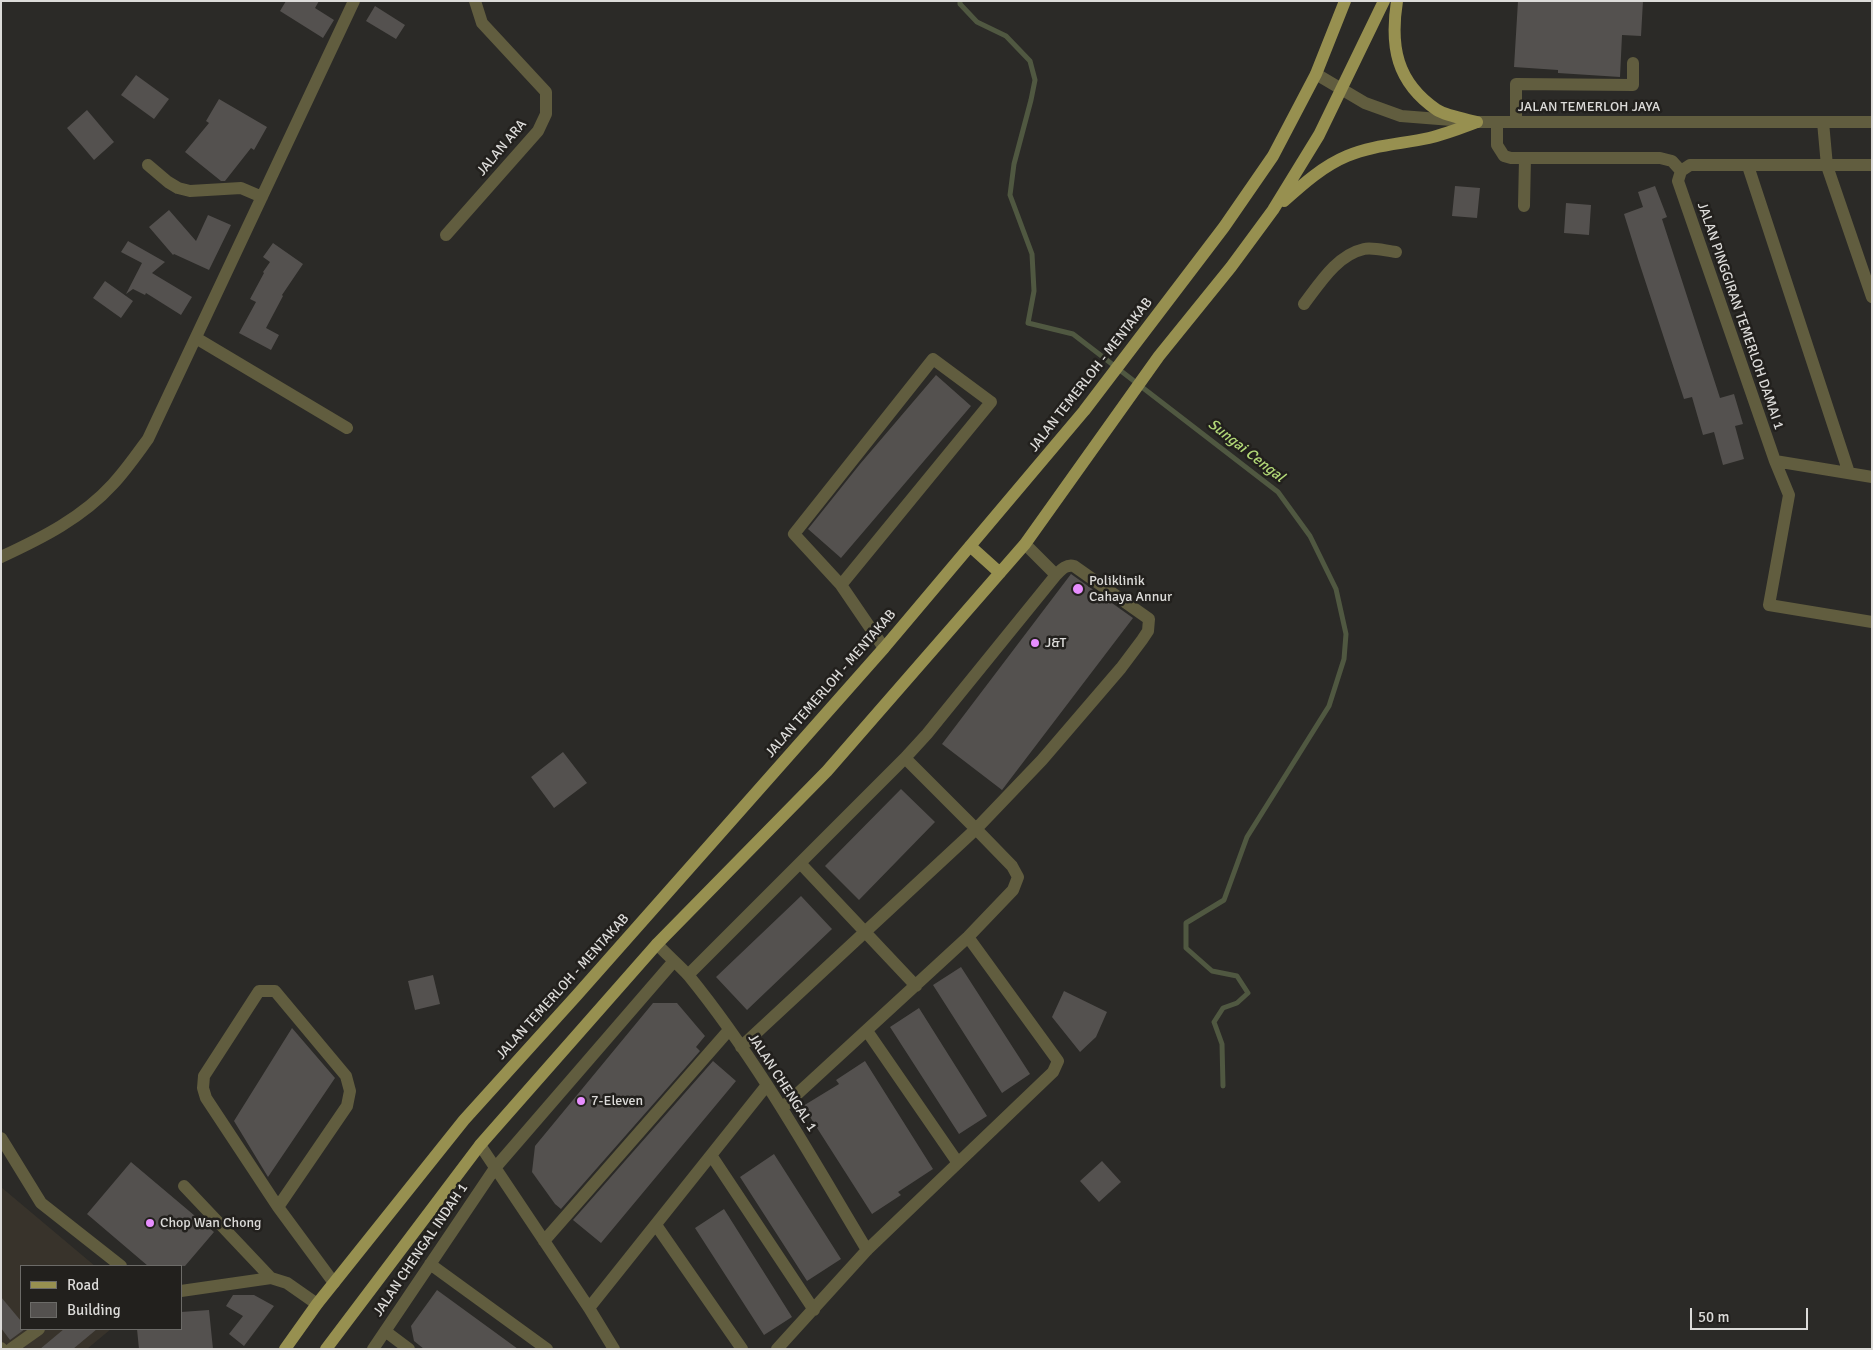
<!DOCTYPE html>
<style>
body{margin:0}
#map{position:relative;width:1873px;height:1350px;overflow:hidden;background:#2b2a27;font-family:Signika,sans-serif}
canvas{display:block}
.frame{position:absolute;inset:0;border:2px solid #dcdbd9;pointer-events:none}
.legend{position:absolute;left:20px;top:1265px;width:162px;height:65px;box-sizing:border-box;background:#22201d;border:1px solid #6c6b68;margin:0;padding:6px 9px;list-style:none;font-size:15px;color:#dcdbd9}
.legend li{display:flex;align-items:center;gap:10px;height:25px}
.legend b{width:25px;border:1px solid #6c6b68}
.scale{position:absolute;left:1690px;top:1308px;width:118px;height:22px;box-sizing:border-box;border:2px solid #dcdbd9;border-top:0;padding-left:6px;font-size:15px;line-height:18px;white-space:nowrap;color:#dcdbd9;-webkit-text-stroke:4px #22201d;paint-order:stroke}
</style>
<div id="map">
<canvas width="1873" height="1350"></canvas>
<div class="frame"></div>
<ul class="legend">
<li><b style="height:6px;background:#979050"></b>Road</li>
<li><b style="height:14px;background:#54514f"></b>Building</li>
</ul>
<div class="scale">50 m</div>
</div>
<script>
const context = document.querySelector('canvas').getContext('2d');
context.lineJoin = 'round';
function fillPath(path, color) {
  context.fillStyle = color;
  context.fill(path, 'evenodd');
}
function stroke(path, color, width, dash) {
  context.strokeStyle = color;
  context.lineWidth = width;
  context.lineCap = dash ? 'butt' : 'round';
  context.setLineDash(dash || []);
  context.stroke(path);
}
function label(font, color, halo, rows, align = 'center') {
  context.font = font + ' Signika,sans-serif';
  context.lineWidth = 5;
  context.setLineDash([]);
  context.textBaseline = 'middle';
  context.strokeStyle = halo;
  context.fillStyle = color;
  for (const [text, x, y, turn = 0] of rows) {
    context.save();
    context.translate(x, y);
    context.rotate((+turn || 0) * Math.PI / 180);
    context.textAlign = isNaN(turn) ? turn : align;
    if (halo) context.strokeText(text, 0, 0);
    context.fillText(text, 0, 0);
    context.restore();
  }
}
fillPath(new Path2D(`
 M1,1187L95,1266H21V1329H111L87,1349H1Z`), '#38332b');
stroke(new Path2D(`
 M960,1V4L977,22L1006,36L1030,61L1035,80L1031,100L1014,164L1010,195L1032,254L1034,291L1028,323L1073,334L1278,492L1310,536L1336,589L1346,634L1344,659L1329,706L1247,837L1224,900L1186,923V948L1212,971L1237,976L1248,993L1237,1003L1223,1008L1214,1022L1222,1044L1223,1086`), '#505841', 5);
fillPath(new Path2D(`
 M286,1H319L315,8L334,20L323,38L280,11Z
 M1518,1H1643L1641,36L1622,35L1620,77L1558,73V70L1514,67Z
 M375,6L405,25L396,39L366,21Z
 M136,75L169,99L154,119L121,95Z
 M219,99L267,127L254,150L251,148L225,181H221L185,152L209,123L206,121Z
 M87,110L114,142L94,160L67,128Z
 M1455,186L1480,188L1477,218L1452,216Z
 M1655,186L1667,217L1662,219L1720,398L1734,394L1743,424L1735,426L1744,459L1723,465L1714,432L1703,435L1692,397L1684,399L1638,259L1624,214L1643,207L1638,192Z
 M1566,203L1591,205L1589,235L1564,233Z
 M169,210L196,241L208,215L231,225L209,270L174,254L173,255L149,227Z
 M128,241L165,262L152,273L192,297L181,315L146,293L145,295L133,289L126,294L142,263L121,252Z
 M273,243L303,264L282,295L283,296L266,328L279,335L271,350L239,333L256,302L250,299L264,273L263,272L270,262L263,257Z
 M105,281L133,301L121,318L93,298Z
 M936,375L971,406L841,558L808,529L860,464Z
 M1071,574L1133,618L1002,790L942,744Z
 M563,752L587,783L554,808L531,777Z
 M901,789L935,822L859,900L825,866Z
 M801,896L832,929L747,1010L716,977Z
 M961,967L1030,1074L1002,1093L933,985Z
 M433,975L440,1004L415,1010L408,981Z
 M1064,991L1107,1012L1096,1037L1080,1052L1052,1017Z
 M653,1003H677L705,1036L696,1047L700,1051L561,1209L555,1204L532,1172L535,1146Z
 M919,1008L987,1116L959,1134L890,1027Z
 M292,1028L335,1078L268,1177L234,1121Z
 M713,1061L736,1081L601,1243L573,1220Z
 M865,1061L933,1169L898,1192L901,1195L872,1214L803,1106L839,1084L836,1080Z
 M774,1154L841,1259L807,1281L740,1177Z
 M1102,1161L1121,1182L1099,1202L1080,1181Z
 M131,1162L214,1232L185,1266H148L87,1214Z
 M724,1209L792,1317L764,1335L695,1228Z
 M437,1290L518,1349H424L414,1341L411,1326Z
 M233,1295H254L274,1306L244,1346L229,1334L243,1316L226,1306Z
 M1,1297L21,1321V1329H25L10,1340L1,1328Z
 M209,1310L213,1349H139L137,1329H181V1312Z
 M64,1329H97L73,1349H40Z`), '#54514f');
stroke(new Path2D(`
 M1316,74L1365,103L1401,116L1477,122H1872
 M1497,122V145L1504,156L1511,158H1660L1672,161L1681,171
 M1516,122V84L1633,85V63
 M1823,122L1827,166L1872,297
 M148,165L168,182L178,188L190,191L241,188L262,197
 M1872,165H1690L1681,171L1678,181L1775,461L1789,495L1769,605L1872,622
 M1748,166L1849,473
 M1524,206L1525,158
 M446,235L538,131L546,114V92L482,23L475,1
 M1304,304C1320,283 1337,255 1364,249C1373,247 1386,251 1396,252
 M196,338L347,428
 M1775,461L1872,477
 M1,557C42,538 82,518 113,484C126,470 137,454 148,439L354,1
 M841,585L991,402L933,359L794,534L841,585L884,648
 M800,863L916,986
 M657,944C667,955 679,965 689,976C758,1061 811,1157 867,1250
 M688,975L905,758L927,734L1056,575L1025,544
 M867,1031L958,1163
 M741,1047L976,829L1042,760L1121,668L1142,640L1148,631L1149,619L1074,566C1066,564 1061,570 1056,575
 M782,1108L968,937L1013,890L1018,877L1012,866L976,829L905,758
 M1,1138L41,1203L121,1266
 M480,1145L589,1308L614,1349
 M711,1155L814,1310
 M184,1186L271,1278
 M278,1207L347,1106L350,1091L346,1076L275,991H259L204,1076L203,1088L206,1098L278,1207L334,1283
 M656,1225L742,1349
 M544,1241L729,1030
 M430,1264L547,1349
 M181,1291L271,1278L287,1283L317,1304
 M589,1308L767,1085
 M385,1331L409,1349
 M1,1348L2,1349
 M11,1349L39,1329
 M373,1349L495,1168L674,961
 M777,1349L867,1250L1053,1072L1058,1061L968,937`), '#615d3f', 12);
stroke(new Path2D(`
 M1397,1C1390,46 1396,82 1437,110C1447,116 1465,119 1477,122
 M1284,201C1303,184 1323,166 1347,156C1373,145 1402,144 1429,138C1446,134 1461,128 1477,122
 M970,546L1000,573
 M285,1349L317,1304L464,1120L577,995L884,648L1084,411L1224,227L1273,156L1316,74L1345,1
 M326,1349L480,1145L657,944L827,771L1025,544L1159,356L1231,267L1273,210L1319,135L1384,1`), '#979050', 12);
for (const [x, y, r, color] of [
 [1078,589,6,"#e88eff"],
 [1035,643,5,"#e88eff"],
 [581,1101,5,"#e88eff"],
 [150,1223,5,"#e88eff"]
]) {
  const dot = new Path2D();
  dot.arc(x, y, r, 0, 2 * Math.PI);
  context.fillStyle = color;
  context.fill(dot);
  stroke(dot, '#22201d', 2);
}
label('14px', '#dcdbd9', '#22201d', [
 ["JALAN TEMERLOH JAYA",1589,107],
 ["JALAN ARA",502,148,-50],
 ["JALAN PINGGIRAN TEMERLOH DAMAI 1",1740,316,71],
 ["JALAN TEMERLOH - MENTAKAB",1091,375,-52],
 ["JALAN TEMERLOH - MENTAKAB",831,684,-49],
 ["JALAN TEMERLOH - MENTAKAB",563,987,-48],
 ["JALAN CHENGAL 1",782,1083,57],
 ["JALAN CHENGAL INDAH 1",421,1250,-56]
]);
label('14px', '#dcdbd9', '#22201d', [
 ["Poliklinik",1089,581],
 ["Cahaya Annur",1089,597],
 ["J&T",1045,643],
 ["7-Eleven",591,1101],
 ["Chop Wan Chong",160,1223]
], 'left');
label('italic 15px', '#b1d776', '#22201d', [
 ["Sungai Cengal",1246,451,38]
]);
</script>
